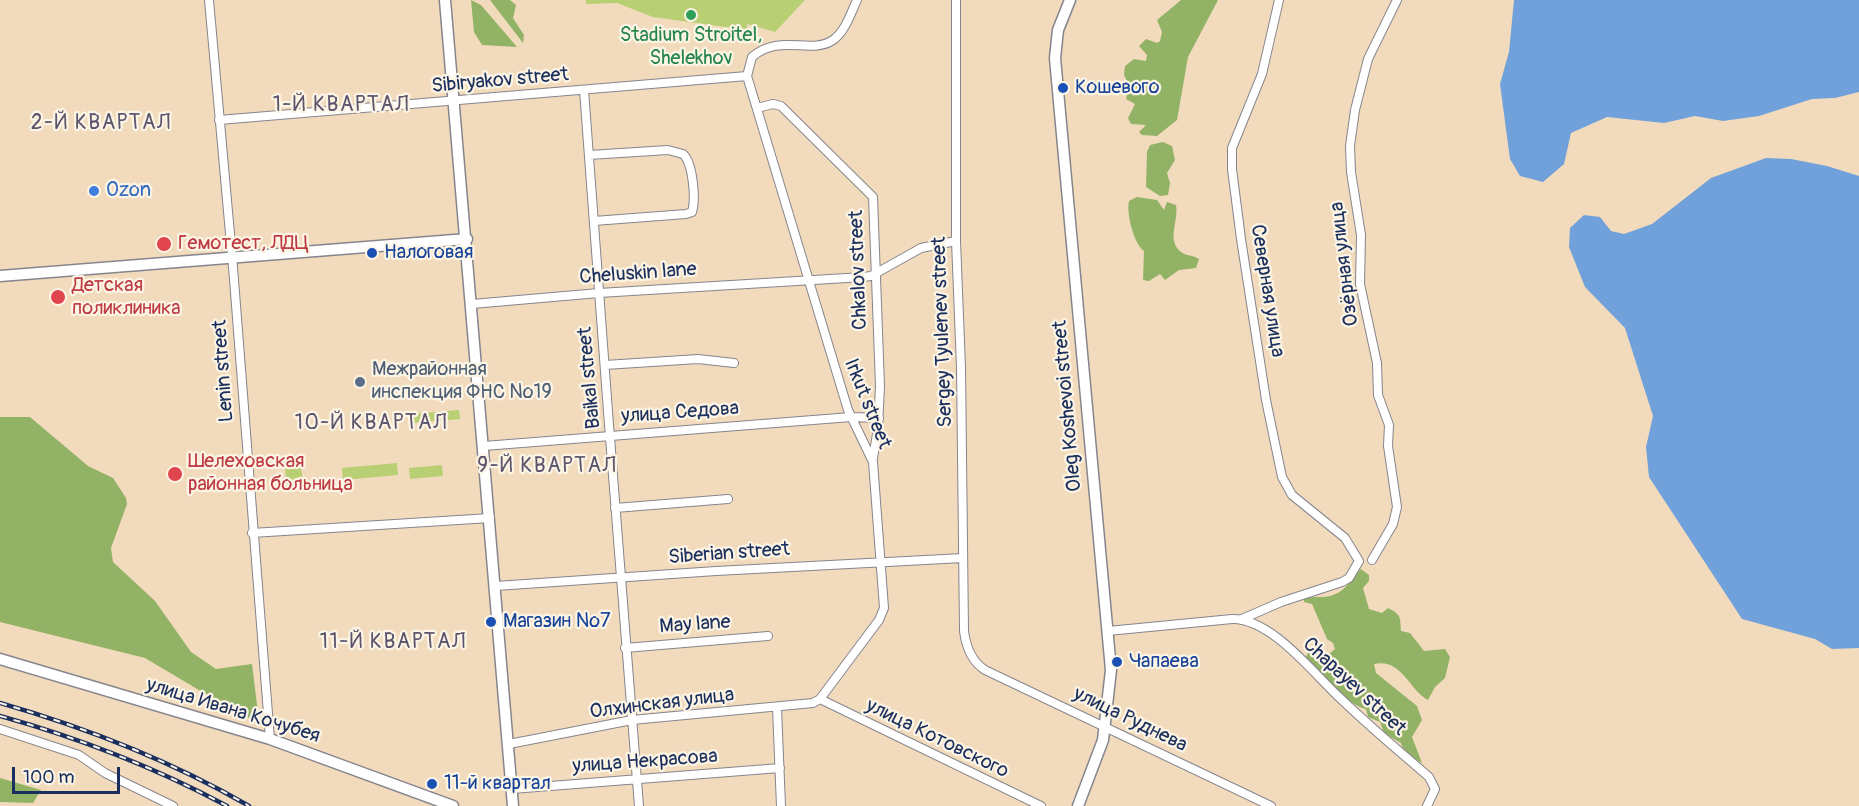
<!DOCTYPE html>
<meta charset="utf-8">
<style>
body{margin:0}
#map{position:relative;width:1859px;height:806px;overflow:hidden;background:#f2dbbc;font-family:Pangolin,sans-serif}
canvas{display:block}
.scale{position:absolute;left:12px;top:767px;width:108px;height:27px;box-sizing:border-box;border:3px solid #1b2f5e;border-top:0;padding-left:8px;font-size:18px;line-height:21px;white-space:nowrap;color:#1b2f5e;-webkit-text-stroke:4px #fcf5e5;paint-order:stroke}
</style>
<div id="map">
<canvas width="1859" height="806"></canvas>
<div class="scale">100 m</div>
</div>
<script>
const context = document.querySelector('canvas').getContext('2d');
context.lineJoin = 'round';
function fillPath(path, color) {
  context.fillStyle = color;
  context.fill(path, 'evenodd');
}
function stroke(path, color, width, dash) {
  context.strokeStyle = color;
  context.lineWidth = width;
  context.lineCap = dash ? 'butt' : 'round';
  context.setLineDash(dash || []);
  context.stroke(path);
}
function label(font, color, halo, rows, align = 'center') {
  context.font = font + ' Pangolin,sans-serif';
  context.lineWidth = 4.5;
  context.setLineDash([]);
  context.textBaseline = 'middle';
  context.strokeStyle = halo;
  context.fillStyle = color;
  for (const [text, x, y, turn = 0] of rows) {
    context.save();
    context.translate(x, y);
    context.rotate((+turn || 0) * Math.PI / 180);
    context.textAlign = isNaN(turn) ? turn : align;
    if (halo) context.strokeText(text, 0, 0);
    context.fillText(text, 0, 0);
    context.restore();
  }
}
fillPath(new Path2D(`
 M586,0H805L775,32L747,24V30L653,17L617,3L586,4Z
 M459,410L460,419L412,423V414Z
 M397,463L398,475L343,480L342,468Z
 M442,465L443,476L410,479L409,468Z
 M301,466L303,483L286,484L285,467Z`), '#b8cf74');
fillPath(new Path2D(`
 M471,0L481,5L517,47L482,45L474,32Z
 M490,0H510L516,5L513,18L524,35L523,43Z
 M1181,0H1218L1188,57L1177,120L1157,136L1142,135L1139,132L1146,125L1131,124L1128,118L1135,104L1126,99L1129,85L1124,75L1125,66L1134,59L1146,61L1147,55L1139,46L1146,39L1157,43L1160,41L1162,32L1157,20Z
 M1163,142L1172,146L1175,160L1167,173L1170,183L1168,195L1160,196L1146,187L1147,152L1150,145Z
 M1137,197L1157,200L1164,210L1167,202L1176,205C1179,221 1166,240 1181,252C1186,256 1193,255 1199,259L1196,268L1179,270L1165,280L1160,274L1149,281L1143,280L1144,251C1134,244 1126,213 1129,201Z
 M0,417H30L88,466L113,478L126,498L127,504L111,548L113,562L155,601L191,652L216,669L252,664L259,721L241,715L145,658L0,622Z
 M1361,569L1369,575V581L1363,588L1369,609L1382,613L1388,608C1402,615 1400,618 1401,631L1410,633L1424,651L1445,649L1450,657L1445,678L1435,687L1428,700C1409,690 1402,658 1374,664L1376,673L1417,706L1422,720L1412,737L1422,763L1404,753L1401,743L1384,733L1380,722L1368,717L1366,709C1348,706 1320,672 1306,657L1308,653L1329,654L1335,649L1333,643L1327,639L1312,604L1304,602V599C1313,595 1323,599 1333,595C1350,589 1350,576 1361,569Z
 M0,778L41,790L33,803L0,802Z`), '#92b266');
fillPath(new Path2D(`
 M1514,0H1859V92L1835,98L1812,99L1759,116L1723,121L1695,116L1664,123L1607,117L1571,133L1564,164L1543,182L1520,176L1510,159L1500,84L1509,52Z
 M1766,158L1791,159L1827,166L1859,176V648L1832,649L1815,639L1742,619L1649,477L1646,447L1653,416L1625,328L1585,287L1569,247L1570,228L1584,215L1600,217L1611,231L1624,234L1652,224L1711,178Z`), '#70a1da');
const minor = new Path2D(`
 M209,0L233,267L270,739
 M956,0V241L961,367L964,631C966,647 971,661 985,670L1271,806
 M584,90C602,329 619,567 639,806
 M757,108L773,104L781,106L873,197L880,386L878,428L873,458
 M219,120L747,76
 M589,155L668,150L683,154C693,163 696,199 692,212L686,214L594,221
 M472,304L599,293L863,277L871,276L921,248L956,241
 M605,365L698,359L734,363
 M484,446L851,417L879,418
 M615,508L728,499
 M252,533L490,518
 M1372,560L1393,524L1397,507L1388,446L1389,425L1378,395L1377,363L1360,284L1361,235L1351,172L1350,146L1355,110L1368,59L1397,0
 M496,586L716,571L963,558
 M1242,619L1281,602L1342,582L1349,578L1359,561L1345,538L1292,495L1282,477L1266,400L1241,239L1232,169V148L1262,74L1279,0
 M1108,631L1232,619C1271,618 1313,673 1340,698C1369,726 1399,751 1429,777L1435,789L1427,806
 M625,648L768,636
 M820,699L1041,806
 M777,708L781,806
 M0,729L79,755L105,773L173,806
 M509,744L632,720L813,703L820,699L879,620L884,608L873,462L848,410L747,76L752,57C779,33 811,55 833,40C845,32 851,13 857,0
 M512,789L780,768`);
const tertiary = new Path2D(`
 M445,0L513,806
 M1070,0L1058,30L1055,58L1111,670L1103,740L1078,806
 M0,276L467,239
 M0,659L270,739L453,806`);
stroke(minor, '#86858d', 10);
stroke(tertiary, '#86858d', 13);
stroke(minor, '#fff', 8);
stroke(tertiary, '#fff', 10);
const rail = new Path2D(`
 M0,703C87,728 171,761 249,806
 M0,716C79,738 154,767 227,806`);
stroke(rail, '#1b2f5e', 4.5);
stroke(rail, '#fcf5e5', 2, [7]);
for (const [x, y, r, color] of [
 [691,15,6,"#2e9e5b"],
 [1063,88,6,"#1a4fb4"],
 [94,191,6,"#3f7fe0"],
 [164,244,8,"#e0444e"],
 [372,253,6,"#1a4fb4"],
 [58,297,8,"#e0444e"],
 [360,382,6,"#5c6f8a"],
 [175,474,8,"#e0444e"],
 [491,622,6,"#1a4fb4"],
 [1117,662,6,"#1a4fb4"],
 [432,784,6,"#1a4fb4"]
]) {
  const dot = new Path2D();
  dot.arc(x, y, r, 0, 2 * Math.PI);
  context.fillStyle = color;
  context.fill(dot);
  stroke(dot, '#fcf5e5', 2);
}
label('20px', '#27864d', '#fcf5e5', [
 ["Stadium Stroitel,",691,36],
 ["Shelekhov",691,59]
]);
label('20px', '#1b2f5e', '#fcf5e5', [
 ["Sibiryakov street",500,81,-5],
 ["Озёрная улица",1345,264,-97],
 ["Chkalov street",859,270,-92],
 ["Cheluskin lane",638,274,-4],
 ["Северная улица",1267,291,81],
 ["Sergey Tyulenev street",943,332,-92],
 ["Lenin street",224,371,-94],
 ["Baikal street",590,378,-95],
 ["Irkut street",867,404,68],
 ["Oleg Koshevoi street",1068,406,-95],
 ["улица Седова",680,413,-4],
 ["Siberian street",729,554,-4],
 ["May lane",695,625,-4],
 ["Chapayev street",1354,687,43],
 ["Олхинская улица",662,704,-7],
 ["улица Ивана Кочубея",233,711,17],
 ["улица Руднева",1130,720,26],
 ["улица Котовского",937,739,26],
 ["улица Некрасова",645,762,-4]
]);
label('20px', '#164399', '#fcf5e5', [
 ["Кошевого",1075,88],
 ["Налоговая",384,253],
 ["Магазин №7",503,622],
 ["Чапаева",1129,662],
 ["11-й квартал",444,784]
], 'left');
label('20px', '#366cbe', '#fcf5e5', [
 ["Ozon",106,191]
], 'left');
label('20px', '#be3a42', '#fcf5e5', [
 ["Гемотест, ЛДЦ",178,244],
 ["Детская",72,286],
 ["поликлиника",72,309],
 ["Шелеховская",188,462],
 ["районная больница",188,485]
], 'left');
label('20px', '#4e5e75', '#fcf5e5', [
 ["Межрайонная",372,370],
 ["инспекция ФНС №19",372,393]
], 'left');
context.letterSpacing = '1.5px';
label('21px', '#5c546c', '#fcf5e5', [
 ["1-Й КВАРТАЛ",341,106],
 ["2-Й КВАРТАЛ",101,124],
 ["10-Й КВАРТАЛ",371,424],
 ["9-Й КВАРТАЛ",547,467],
 ["11-Й КВАРТАЛ",393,643]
]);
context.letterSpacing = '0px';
</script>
